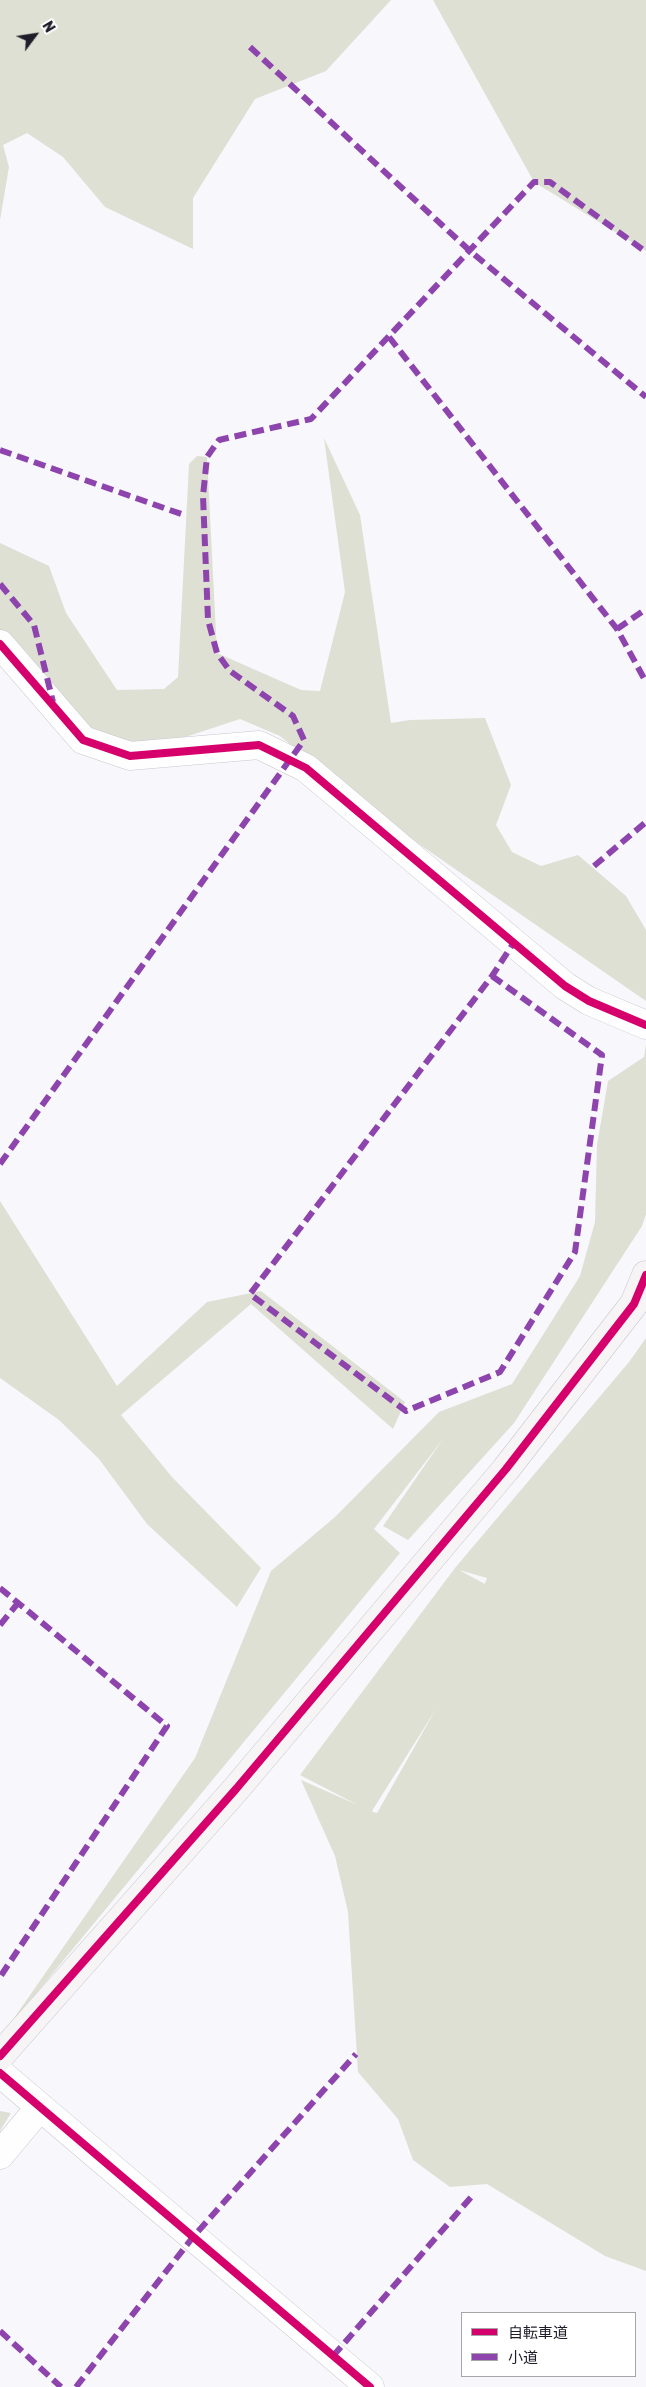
<!DOCTYPE html>
<meta charset="utf-8">
<style>
body{margin:0}
#map{position:relative;width:646px;height:2387px;overflow:hidden;background:#f8f7fc;font-family:Rubik,"Noto Sans JP",sans-serif}
canvas{display:block}
.legend{position:absolute;left:461px;top:2312px;width:175px;height:65px;box-sizing:border-box;background:#fff;border:1px solid #a5a5aa;margin:0;padding:6px 9px;list-style:none;font-size:15px;color:#1f1d2a}
.legend li{display:flex;align-items:center;gap:10px;height:25px}
.legend b{width:25px;border:1px solid #a5a5aa}
.north{position:absolute;left:10px;top:10px;width:50px;height:50px;-webkit-text-stroke:4px #fff;paint-order:stroke;rotate:59deg;font-size:14px;font-weight:700;line-height:20px;text-align:center;color:#1f1d2a}
.north::after{content:'';display:block;margin:auto;width:18px;height:22px;background:#1f1d2a;clip-path:polygon(50% 0,100% 100%,50% 72%,0 100%)}
</style>
<div id="map">
<canvas width="646" height="2387"></canvas>
<ul class="legend">
<li><b style="height:6px;background:#d6006c"></b>自転車道</li>
<li><b style="height:6px;background:#8e44ad"></b>小道</li>
</ul>
<div class="north">N</div>
</div>
<script>
const context = document.querySelector('canvas').getContext('2d');
context.lineJoin = 'round';
function fillPath(path, color) {
  context.fillStyle = color;
  context.fill(path, 'evenodd');
}
function stroke(path, color, width, dash) {
  context.strokeStyle = color;
  context.lineWidth = width;
  context.lineCap = dash ? 'butt' : 'round';
  context.setLineDash(dash || []);
  context.stroke(path);
}
fillPath(new Path2D(`
 M0,0H391L326,71L255,99L193,198V249L105,207L63,157L27,133L3,145L9,167L0,220Z
 M433,0H646V251L534,182Z
 M324,438L360,515L391,723L410,720L485,718L511,785L496,825L512,852L541,866L578,855L626,896L646,930V1001L387,822L280,736L240,719L140,752L83,740L0,639V543L49,566L66,613L117,690L164,689L178,677L189,464L197,456L207,457L217,653L301,690L320,691L345,592Z
 M646,1044V1214L642,1226L514,1423L408,1540L383,1526L443,1439L374,1529L400,1553L5,2031L195,1758L271,1571L335,1517L439,1412L512,1384L580,1276L595,1222L597,1145L608,1081L644,1057Z
 M0,1201L117,1386L207,1302L261,1291L405,1402L393,1429L251,1304L121,1415L172,1477L261,1568L237,1607L147,1524L99,1459L59,1420L0,1378Z
 M646,1338V2271L605,2256L487,2184L450,2187L413,2160L398,2119L358,2072L348,1912L335,1856L301,1780L358,1805L300,1775L455,1568L629,1362ZM459,1570L487,1578L485,1583V1584ZM436,1709L377,1813L373,1812L372,1811Z
 M0,2111L11,2113L0,2131Z`), '#dee0d3');
const street = new Path2D(`
 M0,644L83,740L130,756L259,745L306,768L565,986L589,1001L646,1025
 M0,2073L370,2387
 M0,2155L40,2107`);
const secondary = new Path2D(`
 M0,2056L236,1789L506,1469L634,1304L646,1275`);
stroke(street, '#c8c7cf', 29);
stroke(secondary, '#c8c7cf', 29);
stroke(street, '#fefeff', 28);
stroke(secondary, '#f7f4f5', 28);
stroke(new Path2D(`
 M250,47L470,251L646,397
 M389,337L617,629L646,682
 M0,450L184,515
 M0,584L34,625L53,702
 M617,629L646,609
 M594,866L646,822
 M492,976L602,1055L575,1252L500,1372L406,1411L250,1294L492,976L513,944
 M0,1164L304,740L293,716L230,671L217,653L208,620L203,496L207,457L219,440L311,419L534,182H550L646,252
 M0,1588L167,1726L0,1977
 M0,1625L18,1603
 M0,2331L61,2387
 M333,2356L473,2195
 M76,2387L193,2237L356,2054`), '#8e44ad', 6, [12, 6]);
stroke(new Path2D(`
 M0,644L83,740L130,756L259,745L306,768L565,986L589,1001L646,1025
 M0,2056L236,1789L506,1469L634,1304L646,1275
 M0,2073L370,2387`), '#d6006c', 8);
</script>
